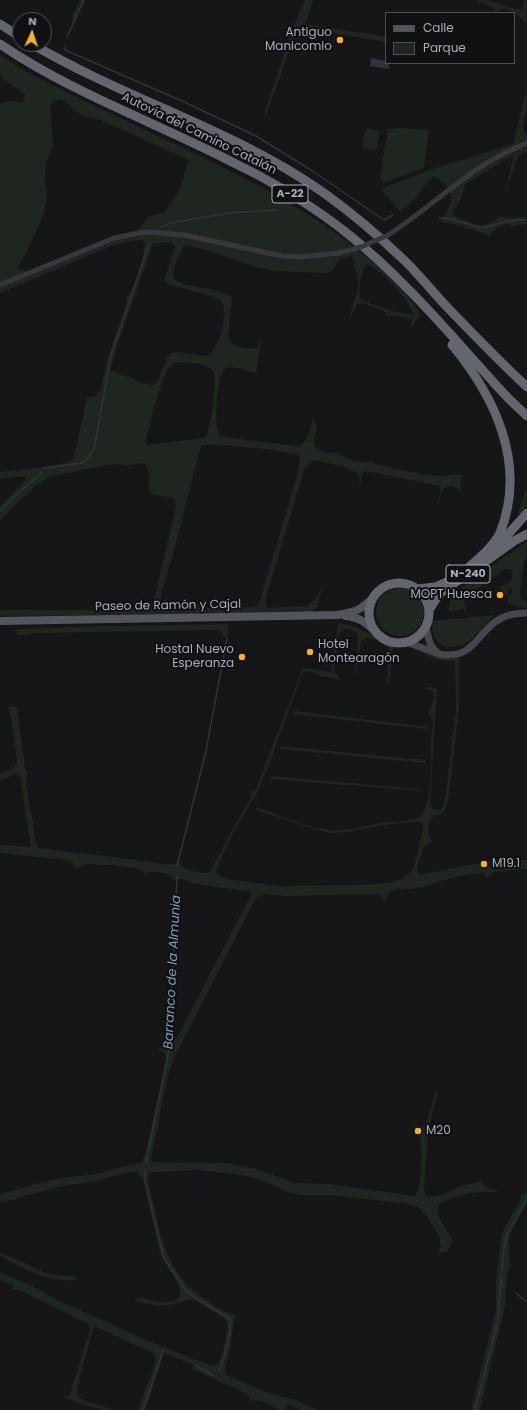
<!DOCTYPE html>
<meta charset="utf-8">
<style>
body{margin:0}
#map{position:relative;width:527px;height:1410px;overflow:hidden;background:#161618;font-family:Poppins,sans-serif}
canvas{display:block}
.legend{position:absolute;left:385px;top:12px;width:130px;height:52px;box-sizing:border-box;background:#111113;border:1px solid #4d4f55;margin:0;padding:5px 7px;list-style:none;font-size:12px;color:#a8adb8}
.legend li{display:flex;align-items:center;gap:8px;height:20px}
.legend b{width:20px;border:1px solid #4d4f55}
.north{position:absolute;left:12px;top:12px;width:40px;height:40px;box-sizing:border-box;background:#111113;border:1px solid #4d4f55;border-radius:50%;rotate:3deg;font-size:11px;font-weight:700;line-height:16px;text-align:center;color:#a8adb8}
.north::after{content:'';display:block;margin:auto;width:14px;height:18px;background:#f2b134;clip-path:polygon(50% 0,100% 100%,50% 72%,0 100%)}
</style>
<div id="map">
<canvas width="527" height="1410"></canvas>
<ul class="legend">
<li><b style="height:5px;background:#53555c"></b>Calle</li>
<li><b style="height:11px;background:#1e261f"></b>Parque</li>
</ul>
<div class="north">N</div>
</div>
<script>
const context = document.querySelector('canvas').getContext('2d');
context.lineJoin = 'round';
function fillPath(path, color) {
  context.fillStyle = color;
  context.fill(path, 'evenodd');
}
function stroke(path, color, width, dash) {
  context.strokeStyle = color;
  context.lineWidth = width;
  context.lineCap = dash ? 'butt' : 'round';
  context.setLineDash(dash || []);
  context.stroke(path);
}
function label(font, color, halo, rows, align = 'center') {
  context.font = font + ' Poppins,sans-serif';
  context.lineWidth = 4;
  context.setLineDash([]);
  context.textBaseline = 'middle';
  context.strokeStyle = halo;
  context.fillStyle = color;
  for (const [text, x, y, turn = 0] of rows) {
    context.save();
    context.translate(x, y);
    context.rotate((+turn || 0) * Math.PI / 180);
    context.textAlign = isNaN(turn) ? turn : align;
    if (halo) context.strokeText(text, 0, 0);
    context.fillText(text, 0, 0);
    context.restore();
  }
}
fillPath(new Path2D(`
 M80,0H85L72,27L73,14Z
 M305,0H313L306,22L307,24L386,37V42L298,27L265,118V110L294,25Z
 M475,0H486L522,11L524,0H527V24C519,16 509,5 497,11L496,13H494L493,7Z
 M0,55C26,73 55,86 83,100C182,150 288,189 373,262C383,269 393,277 401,285C409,294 414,306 421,316L410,328L412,319L391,315L386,316L385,312L366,304L359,303C355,307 354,313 349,318L358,288L357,275L352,256L340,259L332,271L327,273L274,271L256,267L206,250L184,245C180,256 170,269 175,280C190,289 221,287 232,298L228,338C233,347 248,351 258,347L262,337L256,373C250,372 231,365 226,368C216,374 214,425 219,435L222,437L297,446C309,444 310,427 313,417C320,433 315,430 314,446C320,452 330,455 338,452C346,462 362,462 374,462L375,464L420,474L442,476L455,474L463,475L461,480V491L464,493C458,489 450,482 443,489L436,510L441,489L439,486L366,471L363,473L358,490C359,485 361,478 358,474C354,468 319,460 312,461L304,470L267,594L265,605L268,608L306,606C316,602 320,591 324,582L317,605L319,606L311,612L97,615L0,616V610H100L140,608L153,603L176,507L174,499C166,495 158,497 150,493L148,467L143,463L128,465L112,464L57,475L47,478L38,484L16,504L0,521V506L24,482L26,478L24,476L0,479V472C15,470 66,467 74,458L87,397H94L100,391L108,356L127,303L126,298C136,288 143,258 145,243L142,240H137L114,245L0,293V103L11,101L21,102L24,100L25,95L0,76ZM57,100H61L66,102L76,112L84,116L100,120L189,160L179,191L170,205L163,213L150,216L137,230L122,234L29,271L19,269L18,267L27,252L44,213L47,197L45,177L46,164L53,145L50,106L53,102ZM163,242L172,243L175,246L165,278V282L168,284L217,298C220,300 222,302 223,305C227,318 218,350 207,356L177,352L171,353L167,358L158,380L153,385L143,383L110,370L118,343L153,244ZM368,265C386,273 406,297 414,315L393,311L361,300C357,291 361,274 365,266ZM178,362C188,363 204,362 212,370C219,377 210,424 207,435L203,438L147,445L146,444V439C150,426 162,370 172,364C174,363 176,363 178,362ZM202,445C234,445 266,448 298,455L300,457V461L298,472L260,601L257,605L254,607L169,608C161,606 161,603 161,595L179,533L199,451Z
 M527,87V108L523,127L524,132L527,135V151L519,155L517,160L504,197L513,159L512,156L465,184L461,199L452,214C460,219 474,226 483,225C489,225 495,220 500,216L509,218L527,217V224L516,225L513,227L508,224C498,225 494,228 490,238L486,234L453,224L441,222C447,209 457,199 447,187C443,182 441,180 434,177C427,180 424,188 419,194C414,201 407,207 399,211L381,189L432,169L513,144Z
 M366,128L380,131L376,151L362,147Z
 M400,128L429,130L424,168L386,182L381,181L380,175L388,129Z
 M527,481V506L517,516L527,486Z
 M527,541V555L524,562L520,595L521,599L527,601V608L518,607L508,603V596H511L512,588H508V595H500L501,588H497C506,584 518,580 510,569H505L467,596L464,604L467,609L449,611L450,600L453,594Z
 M376 612a24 24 0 1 1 48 0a24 24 0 1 1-48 0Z
 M495,615C486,623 476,637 466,643C455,650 437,648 433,634C432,630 432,625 432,621Z
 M338,623C359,625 377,640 397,645L393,648L389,683L387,682L389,648C382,642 370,634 361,641L356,674L355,673L358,639V634C352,629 346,627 340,632L334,672L342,680L321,676L308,671L303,672L267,770L258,791L234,831L217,867L216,872L217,874L226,879L278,886L363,885L389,883L401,879L411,872L415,863L423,829V824L419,821L376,826L350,832L329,833L317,830L256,810L255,809L257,807C284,817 314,832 343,830C355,830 367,825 379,823C392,821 408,822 421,817C433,795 431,767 431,743C431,735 433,728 433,721L428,713C431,706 435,700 433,691L422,688L431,687L437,689L430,802L431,807L433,809L440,810L443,807L446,793L456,708L455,661L437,660L424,655L425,652L446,658L459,657V708L448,801L444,812C441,815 438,815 434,817C426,821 427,836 432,841L424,847L417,868L419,874H423L491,861L527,860V869L494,872L487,878L483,874C460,872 439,884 417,888C411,889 396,889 392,891C388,893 386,899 384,903L383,897L379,894H374L286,896L265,894L261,895L256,898L173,1060L167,1078L151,1159L152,1162L223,1163L240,1165L266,1172L294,1183L329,1184L415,1196C422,1185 423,1151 420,1138C419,1133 416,1128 414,1123L421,1127L426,1124L436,1091L438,1092L428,1130L424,1190L426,1196C439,1199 451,1190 462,1186C468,1184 474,1183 481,1181L487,1188L499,1192C472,1192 464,1192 439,1204C434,1216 447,1230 453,1240L447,1252H442L437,1255L441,1247L439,1236L426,1215L419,1208L410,1204L331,1195H301L287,1192L259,1179L242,1175L199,1170L152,1172L148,1177L149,1186C161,1233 163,1271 206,1300C216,1307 225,1313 237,1315L234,1319L230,1349L225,1368L226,1375L269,1393L292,1399L319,1410H302L288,1405L286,1407L285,1410C270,1410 268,1398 250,1401L249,1396L246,1393L192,1369L193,1365L164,1353L145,1410H138L155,1364L156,1358L155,1354L94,1326L80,1376L77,1391L78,1396L83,1400L114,1410C96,1410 79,1404 62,1397L69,1395L71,1390L90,1329L88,1324L19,1290H12L13,1285L0,1280V1272L34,1287L59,1301L123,1329L148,1341L212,1366L219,1362L222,1355L228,1327L227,1322L224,1318L193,1299L169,1305L158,1306L134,1301L141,1297C145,1298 149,1300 153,1301C164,1304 186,1303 179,1286C175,1275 165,1265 160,1254L143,1178L137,1172H130L91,1182L62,1186L0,1203V1194L55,1179L95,1174L142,1162L145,1155L150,1133L166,1059C165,1052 162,1051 157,1049L166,1047L169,1037L177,1038L251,895V892L196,884L182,879L175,880C168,872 155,870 145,873C137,865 100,865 88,864L82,865L76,869L72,862L66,860L0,853V845L31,847L20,776L15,774L0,781V774L14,768L17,762L10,711L7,706L17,707L25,769L27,772L26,781L30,811C36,823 32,837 38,848L78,853L114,857L171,865C173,864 176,863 177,863C181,863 180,865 183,867C190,871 202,874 210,872L232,830L250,800L252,793L250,790L255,791L303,668L331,672Z
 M228,624V634L225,638L221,631L212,630L36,633L17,636L16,629L98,626H136Z
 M294,711L428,727L427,729L292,714Z
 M281,746L319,750L426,760L425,763L280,749Z
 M271,776L418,789L423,791L271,779Z
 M527,1192V1203L509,1236L510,1265L507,1275L505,1306L480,1410H471L496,1310V1287L501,1237L505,1226L520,1202L521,1195Z
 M0,1253C24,1259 45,1280 72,1275L79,1280C46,1283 28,1270 0,1256Z`), '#1e261f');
fillPath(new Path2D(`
 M371,58L386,61V63H389V69L370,66Z`), '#2c353c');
stroke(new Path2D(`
 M67,37L84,0
 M66,46L65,50L182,101L256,136L311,170L384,220L393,215
 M439,218L452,219L481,228C487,228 491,225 497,224C507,220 517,220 527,220
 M162,227L170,223L229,213L277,210
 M44,468L81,463L86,460L94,449L111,355L150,242
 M0,511L17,494L42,473
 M177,866L206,751L227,638
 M146,1162L170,1046L177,876
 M145,1170V1181L164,1258L184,1288L191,1295L230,1319C231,1336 225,1355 219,1371
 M502,1271L504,1249L507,1234L527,1198
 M501,1281L504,1287
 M516,1293L527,1302
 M195,1365L214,1376
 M143,1410L163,1351
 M475,1410L498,1321L501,1279`), '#2c353c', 1.5);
stroke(new Path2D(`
 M388,235C435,205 473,163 527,143
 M0,285L114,238L139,233L150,232L184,235L282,256L300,257L339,253`), '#37383d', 5);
stroke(new Path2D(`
 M426,626C428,636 429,647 438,653
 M406,642L439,654C472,660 475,637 495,622C504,615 515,613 527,613`), '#45474d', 7);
stroke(new Path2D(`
 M346,616C359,617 366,623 375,631
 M0,621L337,615C355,612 359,611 372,599`), '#53555c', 8);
stroke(new Path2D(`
 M0,24L20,37
 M0,44C73,94 158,123 236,164C251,171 266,179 281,188C304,202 327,217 348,234C408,282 457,343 509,399L527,416
 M32,44C127,100 233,129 324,193C352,213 380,237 406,262C420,276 433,292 447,307C473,334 499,361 527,387
 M452,345C496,398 527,465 500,533C493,547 479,558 467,569
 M496,548L527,513
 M472,571L514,541L527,534
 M369 613a30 30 0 1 1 60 0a30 30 0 1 1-60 0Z
 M418,589L435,587L451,580
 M429,610L439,594L475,568`), '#63666e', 9);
stroke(new Path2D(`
 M339,253L361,247L388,235`), '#37383d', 5);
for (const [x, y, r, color] of [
 [340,40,4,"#f2b134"],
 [500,595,4,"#f2b134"],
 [310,652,4,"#f2b134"],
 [242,657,4,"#f2b134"],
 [484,864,4,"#f2b134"],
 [418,1131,4,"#f2b134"]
]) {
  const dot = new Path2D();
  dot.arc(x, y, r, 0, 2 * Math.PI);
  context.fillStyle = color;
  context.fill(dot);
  stroke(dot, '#111113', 1.5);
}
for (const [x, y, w] of [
 [290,194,36],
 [468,574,44]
]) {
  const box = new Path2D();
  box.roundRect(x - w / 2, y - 9, w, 18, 3);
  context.fillStyle = '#111113';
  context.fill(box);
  stroke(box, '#a8adb8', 1);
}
label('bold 11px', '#a8adb8', null, [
 ["A-22",290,194],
 ["N-240",468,574]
]);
label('12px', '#a8adb8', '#111113', [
 ["Antiguo",332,33],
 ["Manicomio",332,47],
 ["MOPT Huesca",492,595],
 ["Hotel",318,645,"left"],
 ["Montearagón",318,659,"left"],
 ["Hostal Nuevo",234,650],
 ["Esperanza",234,664],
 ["M19.1",492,864,"left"],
 ["M20",426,1131,"left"]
], 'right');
label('12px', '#a8adb8', '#111113', [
 ["Autovía del Camino Catalán",199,134,26],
 ["Paseo de Ramón y Cajal",168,606,-1]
]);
label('italic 13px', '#7f9bb3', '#111113', [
 ["Barranco de la Almunia",173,972,-87]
]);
</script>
